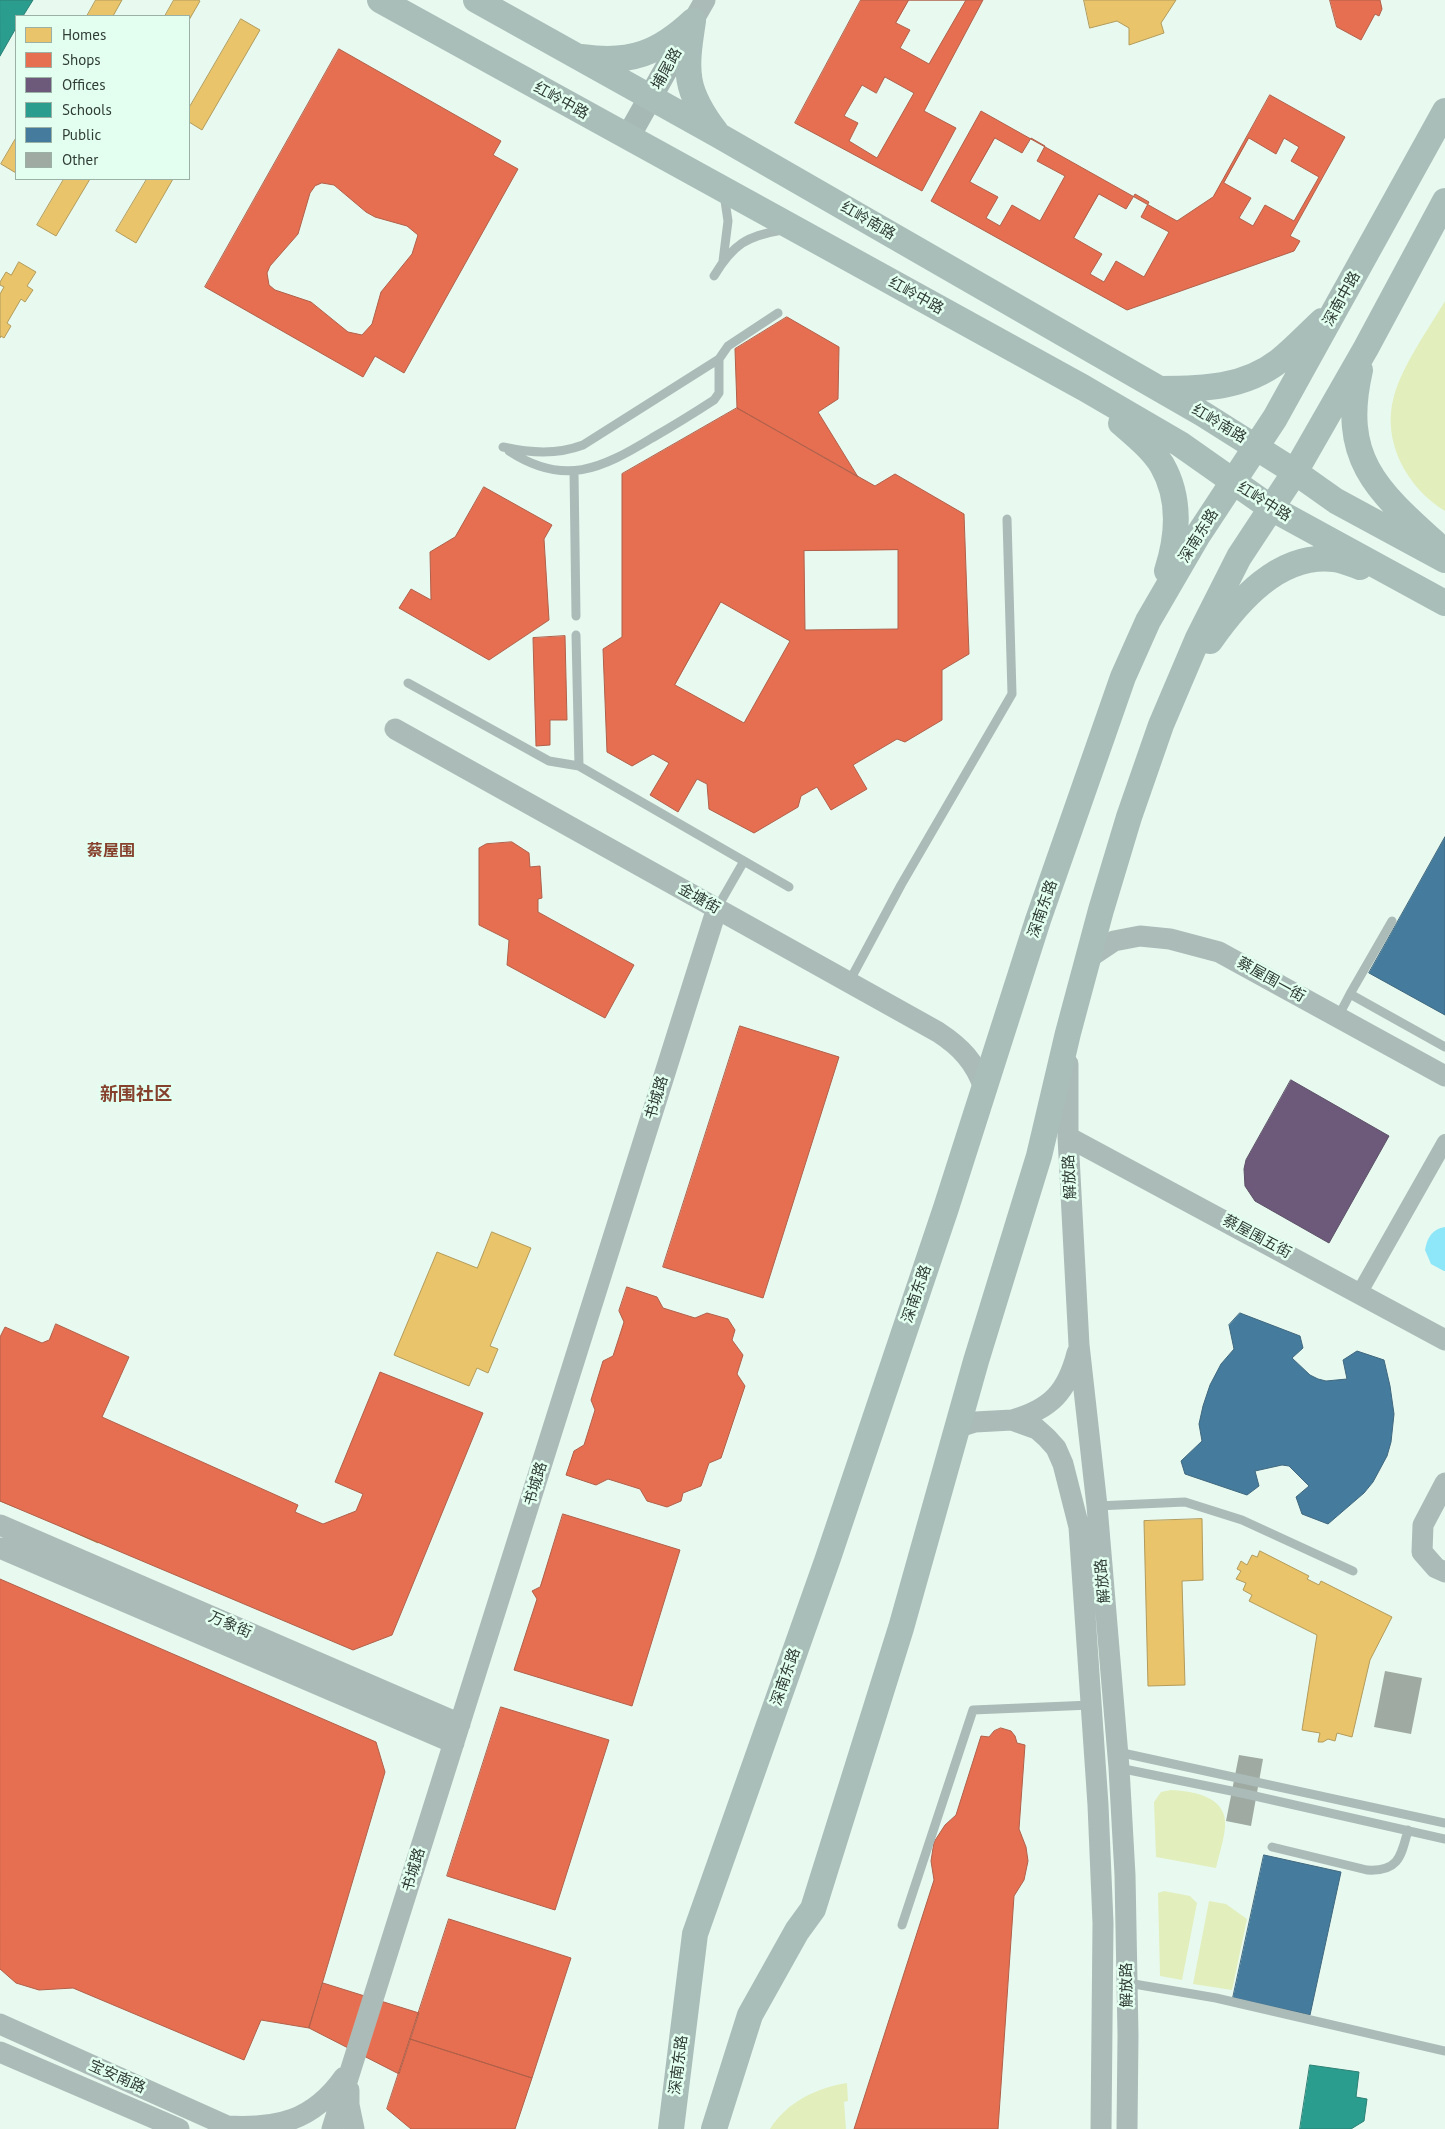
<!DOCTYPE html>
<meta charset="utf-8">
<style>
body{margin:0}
#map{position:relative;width:1445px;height:2129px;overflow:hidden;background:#e8f9f0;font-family:"PT Sans",sans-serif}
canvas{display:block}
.legend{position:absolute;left:15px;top:15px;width:175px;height:165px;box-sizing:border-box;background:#e2fff0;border:1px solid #9bb1a6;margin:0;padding:6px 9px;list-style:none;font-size:15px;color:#303c36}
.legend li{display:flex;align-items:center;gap:10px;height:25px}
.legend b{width:25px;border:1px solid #9bb1a6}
</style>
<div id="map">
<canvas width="1445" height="2129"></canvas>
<ul class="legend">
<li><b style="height:14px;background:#e9c46a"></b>Homes</li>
<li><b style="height:14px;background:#e76f51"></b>Shops</li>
<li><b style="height:14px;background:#6d597a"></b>Offices</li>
<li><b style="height:14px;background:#2a9d8f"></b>Schools</li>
<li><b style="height:14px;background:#457b9d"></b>Public</li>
<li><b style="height:14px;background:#9faaa2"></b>Other</li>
</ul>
</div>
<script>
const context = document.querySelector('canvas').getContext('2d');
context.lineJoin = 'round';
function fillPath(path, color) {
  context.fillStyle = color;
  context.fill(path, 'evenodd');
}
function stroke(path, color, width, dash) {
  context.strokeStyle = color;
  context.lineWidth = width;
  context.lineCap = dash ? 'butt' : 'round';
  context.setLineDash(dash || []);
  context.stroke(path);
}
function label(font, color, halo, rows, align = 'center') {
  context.font = font + ' "PT Sans","Noto Sans SC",sans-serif';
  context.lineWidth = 5;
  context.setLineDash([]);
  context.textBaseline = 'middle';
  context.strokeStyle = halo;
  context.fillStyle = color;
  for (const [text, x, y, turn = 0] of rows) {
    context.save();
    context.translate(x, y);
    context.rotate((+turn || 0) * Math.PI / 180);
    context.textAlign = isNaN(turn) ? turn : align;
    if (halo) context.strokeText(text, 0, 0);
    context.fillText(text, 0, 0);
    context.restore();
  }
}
fillPath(new Path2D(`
 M1445,301V511C1407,488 1381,441 1394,396C1403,364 1428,330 1445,301Z
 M1171,1790C1194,1791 1228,1797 1225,1827C1224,1840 1219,1855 1216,1868L1156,1857L1154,1802L1161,1792Z
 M1164,1891L1190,1896L1197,1903L1182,1980L1160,1976L1158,1893Z
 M1209,1901L1226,1904L1247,1919L1232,1990L1193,1984Z
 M847,2083L848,2101L844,2102L846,2129H770C787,2102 816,2088 847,2083Z`), '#e2efbc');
fillPath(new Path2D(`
 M1445,1227V1271H1444L1431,1264L1425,1250C1427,1238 1432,1229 1445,1227Z`), '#8de7f8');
const homes = new Path2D(`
 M96,0H122L113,16H87Z
 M174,0H198L200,1L189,20V16H165Z
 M1084,0H1176L1161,23L1164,33L1129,45V28L1117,21L1090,28Z
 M241,19L260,30L202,130L189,122V108Z
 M16,138V173L1,164Z
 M64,179H90L56,236L37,225Z
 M147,179H173L136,243L116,231Z
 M19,262L36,272L27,286L33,290L25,302L21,299L7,323L11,326L4,338L1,336L0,338V294L4,287L0,285V282L6,272L11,275Z
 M735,463L785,542L719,585L669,505Z
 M492,1232L531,1248L490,1346L498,1349L488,1373L477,1368L469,1386L394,1355L437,1252L477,1268Z
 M62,1331L74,1337L73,1339L81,1343L75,1356L71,1354L68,1359L78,1381L70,1401L54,1406L49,1403L46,1409L51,1411L39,1435L33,1432L31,1436L46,1444L59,1440L80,1450L75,1461L78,1462L94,1457L97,1450L84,1444L93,1425L135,1444L128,1461L121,1458L117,1466L125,1481L129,1483L132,1477L157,1488L139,1530L113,1518L118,1508L114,1506L99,1513L96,1521L106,1525L98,1543L60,1526L67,1509L77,1513L67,1484L62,1493L49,1496L39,1492L36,1483L40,1474L37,1473L17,1480L14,1487L22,1490L15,1507L0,1501V1424L16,1420L14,1410L18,1402L26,1400L28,1396L22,1378L15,1375L12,1383L0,1378V1349L7,1333L28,1341L24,1352L30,1355L34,1347L49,1343L54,1333L60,1336Z
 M409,1402L442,1415L450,1434L464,1439L462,1445L466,1447L455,1475L452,1473L449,1481L435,1475L419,1480L415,1492L408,1489L404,1499L379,1489L382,1482L372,1477L378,1462L374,1452L356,1444L362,1431L385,1441L391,1428L368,1418L374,1405L389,1412Z
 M220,1481L261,1497L254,1513L260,1527L274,1533L271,1542L276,1544L266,1567L261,1566L256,1576L244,1572L230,1574L222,1591L183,1574L190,1558L183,1543L189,1527L198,1531L201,1523L192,1520L198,1505L213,1500Z
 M349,1514L373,1524L371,1528L380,1533L383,1528L408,1538L403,1548L384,1558L385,1561L399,1554L413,1560L395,1602L390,1600L383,1607L372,1611L364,1610L363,1615L325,1598L328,1591L343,1582L340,1577L319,1589L306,1583L314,1562L322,1560L326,1549L321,1547L331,1524L340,1527L347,1545L352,1544L344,1525Z
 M1202,1519L1203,1580L1182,1581L1185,1685L1148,1686L1144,1521Z
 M1260,1551L1309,1576L1307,1579L1319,1585L1321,1581L1392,1617L1370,1660L1352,1737L1337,1733L1335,1741L1328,1739L1323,1742H1318L1320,1733L1302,1730L1317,1635L1249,1601L1252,1595L1243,1590L1246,1583L1236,1579L1241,1571L1237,1569L1241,1561L1247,1565L1252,1555L1257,1557Z`);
fillPath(homes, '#e9c46a');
stroke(homes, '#b29b5a', 1);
const shops = new Path2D(`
 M861,0H983L924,111L956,128L922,191L795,123Z
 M909,0H966L929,64L900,48L910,30L896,23Z
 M1330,0H1380L1382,9L1379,16L1375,14L1361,40L1337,27Z
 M339,49L501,141L493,155L518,169L404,373L375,356L363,377L205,287Z
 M885,77L914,93L877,158L849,141L858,123L844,116L862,85L876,93Z
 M1270,95L1345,137L1290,236L1300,241L1294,251L1127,310L931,201L981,111L1177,221L1213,197Z
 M995,138L1022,153L1031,138L1045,146L1037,161L1065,176L1040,221L1012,205L1000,226L986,218L998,197L970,182Z
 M1249,138L1276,154L1284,138L1299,147L1291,161L1319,177L1294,221L1265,205L1253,226L1239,218L1251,198L1224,183Z
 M322,183L334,185L366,212L375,217L407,226L418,235L412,254L381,292L372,324L362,335L348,332L311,302L275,290L269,285L267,273L270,266L298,234L310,193L315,186Z
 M1099,194L1126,209L1135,194L1149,202L1141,217L1169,232L1144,277L1116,261L1104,282L1090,274L1102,254L1074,238Z
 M787,317L839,347L838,399L818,412L858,477L737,408L735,349Z
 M737,408L875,486L895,474L964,514L969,654L942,670V720L905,742L897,739L853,765L867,789L831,810L817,787L801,796L798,807L754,833L709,809L707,784L697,779L678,812L650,795L669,763L653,754L632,766L607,752L603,649L622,637V474Z
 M484,487L552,525L544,539L549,620L489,660L399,608L411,589L431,600L430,552L455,537Z
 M898,550V629L805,630L804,551Z
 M721,602L790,641L744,723L675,685Z
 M565,636L567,720H550V745L536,746L533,638Z
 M512,842L529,853L530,867L540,866L542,898L538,899V912L634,965L605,1018L507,965L509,940L479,925V848L486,844Z
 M740,1026L839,1057L763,1298L663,1267Z
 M627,1287L657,1297L663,1308L695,1318L707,1313L728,1319L735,1330L732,1340L743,1355L737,1374L745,1386L721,1458L709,1463L701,1486L683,1493L681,1501L667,1507L647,1501L640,1489L608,1479L596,1485L566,1475L574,1451L584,1445L595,1410L591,1400L603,1361L613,1356L624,1322L619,1311Z
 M56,1324L129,1357L102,1417L298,1505L295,1512L323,1524L356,1511L363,1494L335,1482L380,1372L483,1413L392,1635L353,1650L0,1501V1337L5,1327L42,1343L49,1340Z
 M563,1514L680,1550L632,1706L514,1670L537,1599L532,1591L540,1587Z
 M0,1579L376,1742L385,1772L309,2028L261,2020L244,2060L73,1988L39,1990L16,1983L0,1969Z
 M501,1707L609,1740L555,1910L447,1876Z
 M1001,1728L1011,1731L1015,1736L1017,1743L1025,1745L1019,1829L1026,1847L1028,1861L1024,1880L1014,1896L998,2129H854L934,1880L931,1861L934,1842L945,1825L956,1815L981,1736L989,1737L994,1731Z
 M449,1919L571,1958L532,2078L410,2039Z
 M323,1983L419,2013L399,2074L309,2028Z
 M410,2039L532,2078L515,2129H411L387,2109Z`);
fillPath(shops, '#e76f51');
stroke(shops, '#b06049', 1);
const offices = new Path2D(`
 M1291,1080L1389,1136L1329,1243L1255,1201L1245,1186L1244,1169L1246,1160Z`);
fillPath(offices, '#6d597a');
stroke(offices, '#5b5066', 1);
const schools = new Path2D(`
 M0,0H33L23,16H16V28L0,56Z
 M1310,2065L1359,2072L1356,2097L1367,2099L1364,2121L1351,2129H1300Z`);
fillPath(schools, '#2a9d8f');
stroke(schools, '#2c8074', 1);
const public = new Path2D(`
 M1445,837V1015L1369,973Z
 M1240,1313L1300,1336L1303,1348L1292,1358L1310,1375L1318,1379L1326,1381L1347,1379L1343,1360L1357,1351L1384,1360L1390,1386L1394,1414L1391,1442L1387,1456L1373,1482L1364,1493L1328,1524L1302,1514L1296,1497L1309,1486L1289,1466L1282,1465L1255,1471L1259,1486L1247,1495L1185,1474L1181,1461L1202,1441L1199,1424L1203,1406L1210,1385L1221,1364L1234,1349L1229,1325Z
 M1264,1855L1341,1872L1310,2015L1233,1998Z`);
fillPath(public, '#457b9d');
stroke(public, '#3f687e', 1);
fillPath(new Path2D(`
 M1385,1671L1422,1678L1411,1734L1374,1727Z
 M1239,1755L1263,1759L1251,1826L1226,1821Z`), '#9faaa2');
stroke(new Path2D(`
 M723,261L728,221L724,194
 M714,276C733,244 747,236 782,230
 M503,447C531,453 556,455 583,445L719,359L728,346L778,313
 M509,451C564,487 601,469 652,438C673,426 694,413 714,400L719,393V359
 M574,471L576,616
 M576,635L579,766
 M408,683L549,761L579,766L789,887
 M717,908L744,861
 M849,982L901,885L1012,694L1007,519
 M1350,994L1392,921
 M1338,1017L1350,994L1445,1047
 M1097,1506L1185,1502L1242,1520L1353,1571
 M1118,1752L1445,1823
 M1119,1768L1246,1794L1445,1839
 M1272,1847L1367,1870C1399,1872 1401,1856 1408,1830
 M902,1925L973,1710L1091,1705
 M1128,1983L1216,1998L1445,2051`), '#abbbb8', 9);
stroke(new Path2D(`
 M1360,1292L1445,1142`), '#abbbb8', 16);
stroke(new Path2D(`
 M693,21L705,0
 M395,729L938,1032C961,1047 975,1062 984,1088
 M1087,959L1114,941L1140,936L1170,939L1219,952L1445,1076
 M1068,1064V1137L1079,1345L1097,1506L1119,1768L1125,1875L1128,2035L1127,2129
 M1068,1137L1445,1340
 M1012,1420C1051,1409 1067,1392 1077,1353
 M959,1427L975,1422L1012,1420L1037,1429L1047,1438L1056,1448L1063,1464L1079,1527L1098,1805L1103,1923L1101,2129
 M1445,1483L1423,1525L1422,1552L1436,1568L1445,1572
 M0,1525L460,1724
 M0,1548L454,1743
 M0,2024L234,2129
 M0,2052L179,2129
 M349,2090V2105L354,2129
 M226,2126C277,2129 313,2121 344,2077
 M332,2129L717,908`), '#abbbb8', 21);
stroke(new Path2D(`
 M628,137L691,25`), '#a7b9b4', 24);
stroke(new Path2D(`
 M380,0L1084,388L1180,444L1271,508L1445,603
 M476,0L718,135L1203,414L1295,472L1336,501L1445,560
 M693,21C685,72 684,90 716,132
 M583,57C630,64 659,53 693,21
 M1360,370C1340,457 1375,489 1435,543
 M1160,389C1203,389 1244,388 1279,361C1294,349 1308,334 1322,321
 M1121,423C1136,436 1152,449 1162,465C1181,498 1178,537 1167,571
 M1210,641C1238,601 1279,553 1334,559C1343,560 1352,564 1360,567
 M671,2129L695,1934L827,1561L946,1208L1038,920L1123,677L1148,621L1198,535L1275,418L1445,111
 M714,2129L750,2015L797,1931L813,1909L901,1628L976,1361L1039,1156L1068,1033L1101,910L1129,817L1161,725L1198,638L1239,557L1295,472L1366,348L1445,201`), '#aabeb9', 26);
label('15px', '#303c36', '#e2fff0', [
 ["埔尾路",667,69,-61],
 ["红岭中路",561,101,29],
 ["红岭南路",868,221,30],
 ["红岭中路",916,296,29],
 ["深南中路",1342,299,-61],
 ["红岭南路",1219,424,31],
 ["红岭中路",1264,502,32],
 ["深南东路",1199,536,-58],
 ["金塘街",699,899,29],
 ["深南东路",1043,909,-71],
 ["蔡屋围一街",1271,980,29],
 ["书城路",657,1098,-73],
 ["解放路",1070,1177,-93],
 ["蔡屋围五街",1257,1237,28],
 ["深南东路",917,1294,-71],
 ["书城路",536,1484,-73],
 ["解放路",1103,1581,-95],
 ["万象街",230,1625,23],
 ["深南东路",786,1677,-71],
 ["书城路",414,1870,-73],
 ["解放路",1127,1985,-91],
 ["深南东路",679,2065,-83],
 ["宝安南路",117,2077,24]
]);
label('bold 16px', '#86412c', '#e2fff0', [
 ["蔡屋围",111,851]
]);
label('bold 18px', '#86412c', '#e2fff0', [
 ["新围社区",136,1095]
]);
</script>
